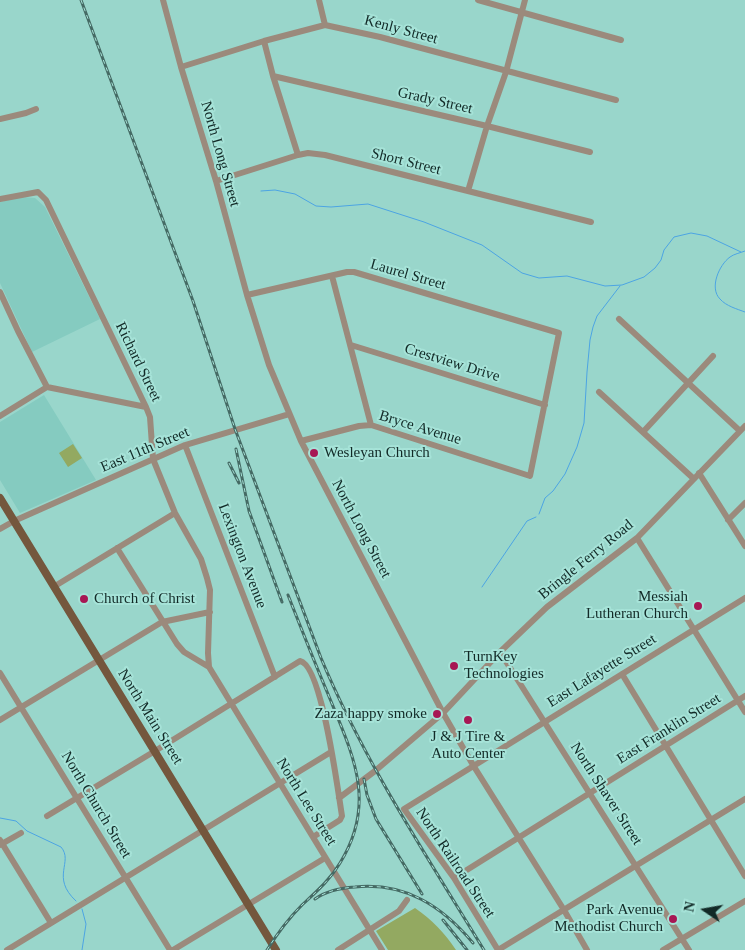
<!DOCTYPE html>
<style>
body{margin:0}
#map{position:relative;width:745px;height:950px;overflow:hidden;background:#99d6cb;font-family:"Times New Roman",serif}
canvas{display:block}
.north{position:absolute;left:680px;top:885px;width:50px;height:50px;-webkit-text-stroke:4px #a6e3d8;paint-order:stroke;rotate:282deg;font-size:14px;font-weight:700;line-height:20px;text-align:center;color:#122a27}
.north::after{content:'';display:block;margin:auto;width:18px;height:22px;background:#122a27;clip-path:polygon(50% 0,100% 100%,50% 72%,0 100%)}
</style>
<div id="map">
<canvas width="745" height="950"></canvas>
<div class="north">N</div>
</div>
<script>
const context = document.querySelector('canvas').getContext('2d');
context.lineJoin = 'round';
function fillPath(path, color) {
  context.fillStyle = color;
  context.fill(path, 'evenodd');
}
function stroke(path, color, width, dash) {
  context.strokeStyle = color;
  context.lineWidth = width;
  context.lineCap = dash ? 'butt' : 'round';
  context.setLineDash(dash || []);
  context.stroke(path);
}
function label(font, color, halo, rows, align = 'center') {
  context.font = font + ' "Times New Roman",serif';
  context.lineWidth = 4;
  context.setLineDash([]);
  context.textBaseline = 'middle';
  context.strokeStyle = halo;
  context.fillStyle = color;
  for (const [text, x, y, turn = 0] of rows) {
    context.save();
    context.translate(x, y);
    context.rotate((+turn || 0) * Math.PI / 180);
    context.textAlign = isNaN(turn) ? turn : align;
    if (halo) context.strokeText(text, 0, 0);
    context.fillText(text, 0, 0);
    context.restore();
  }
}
fillPath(new Path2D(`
 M21,197L35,198L45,207L100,319L32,352L0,283V202Z
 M44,395L96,480L20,513L0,480V422Z`), '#85cbc0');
fillPath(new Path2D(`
 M73,444L82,458L68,467L59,453Z
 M415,908C432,920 444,932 456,950H388L376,931Z`), '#93a961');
stroke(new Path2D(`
 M261,191L275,190L295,194L316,206L331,207L368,204L424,222L482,245L522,273L539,278L567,276L605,286L622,285L644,277L655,268L661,260L664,250L674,237L691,233L707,236L741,252
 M745,251C740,253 734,254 730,257C719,265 709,288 720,299C726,306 737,309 745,312
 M539,514L545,498L553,491L565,474L577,447L584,423L587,372L590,340L593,327L597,316L620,286
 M482,587L527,521L536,517
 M0,818L16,821L27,831L61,847C74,862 50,877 76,901
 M82,909L86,924L82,950`), '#4ca4e3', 1);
stroke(new Path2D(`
 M163,0L181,67L216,181L247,295L269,365L301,441L443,713L473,765L564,910L587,950
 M319,0L325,25
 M478,0L621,40
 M264,41L273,76L298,155
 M181,67L264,41L325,25L380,37L616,100
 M273,76L487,126L590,152
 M0,119L26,113L36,109
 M216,181L298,155L308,153L325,155L591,222
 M468,191L487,126L506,72L525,0
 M0,199L38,192L46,200L146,407L150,417L153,459L175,513L201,559L207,578L210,590L208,653L209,667L382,950
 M332,276L371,425
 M0,292L18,331L47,387
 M247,295L347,272H354L559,333L530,476L371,425L359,426L301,441
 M619,319L740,431
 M351,345L545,405
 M599,392L694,479
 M0,416L47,387L146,407
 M643,432L713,356
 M185,445L275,677
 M699,473L745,546
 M728,520L745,503
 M0,529L14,521L185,445L289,414
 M637,538L745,712
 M117,548L177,644L184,652L209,667
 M55,586L175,513
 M745,598L404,809L454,878L498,950L745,799
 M500,652L689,950
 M0,673L170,950
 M622,674L745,876
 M0,720L162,622L210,612
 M339,798L375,771L443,713L500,652L547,607L637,538L745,426
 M47,816L155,751L300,661C322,665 338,792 342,816L340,820L313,837
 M0,840L51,923
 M0,845L21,833
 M454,878L745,696
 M7,950L331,752
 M173,950L325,858
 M338,950L399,911L407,900
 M663,950L745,901`), '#9b8a7c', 6);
stroke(new Path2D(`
 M0,498L276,950`), '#74573d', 8);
const rail = new Path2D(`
 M81,0L193,301L235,429L321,658C364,761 426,855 484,950
 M236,449L249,511L282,602
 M229,463L239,483
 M364,779L367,795L376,819L422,894
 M315,899C326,891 341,888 355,887C405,882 442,906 473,943
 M443,920L467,950
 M267,950C277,934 288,919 302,905C316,892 330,880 340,863C378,802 352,753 328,694C314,661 301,628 288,595`);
stroke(rail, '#456a64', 3);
stroke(rail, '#a6e3d8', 1, [4]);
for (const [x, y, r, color] of [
 [314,453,5,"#a71754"],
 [84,599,5,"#a71754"],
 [698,606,5,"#a71754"],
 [454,666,5,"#a71754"],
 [437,714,5,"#a71754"],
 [468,720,5,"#a71754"],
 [673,919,5,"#a71754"]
]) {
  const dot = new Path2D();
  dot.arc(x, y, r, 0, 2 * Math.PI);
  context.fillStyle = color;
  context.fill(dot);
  stroke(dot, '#a6e3d8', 2);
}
label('15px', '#122a27', '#a6e3d8', [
 ["Kenly Street",401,30,15],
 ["Grady Street",435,101,13],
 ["North Long Street",220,154,74],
 ["Short Street",406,162,14],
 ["Laurel Street",408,275,16],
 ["Richard Street",138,362,64],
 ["Crestview Drive",452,363,17],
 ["Bryce Avenue",420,428,17],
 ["East 11th Street",145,450,-23],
 ["North Long Street",361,529,62],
 ["Lexington Avenue",242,556,69],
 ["Bringle Ferry Road",586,560,-39],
 ["East Lafayette Street",602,671,-32],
 ["North Main Street",150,717,58],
 ["East Franklin Street",669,729,-32],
 ["North Shaver Street",606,794,57],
 ["North Lee Street",306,802,58],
 ["North Church Street",96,805,59],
 ["North Railroad Street",455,863,56]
]);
label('15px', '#122a27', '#a6e3d8', [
 ["Wesleyan Church",324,453],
 ["Messiah",688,597,"right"],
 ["Lutheran Church",688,614,"right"],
 ["Church of Christ",94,599],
 ["TurnKey",464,657],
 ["Technologies",464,674],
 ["Zaza happy smoke",427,714,"right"],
 ["J & J Tire &",468,737,"center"],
 ["Auto Center",468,754,"center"],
 ["Park Avenue",663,910,"right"],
 ["Methodist Church",663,927,"right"]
], 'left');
</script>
